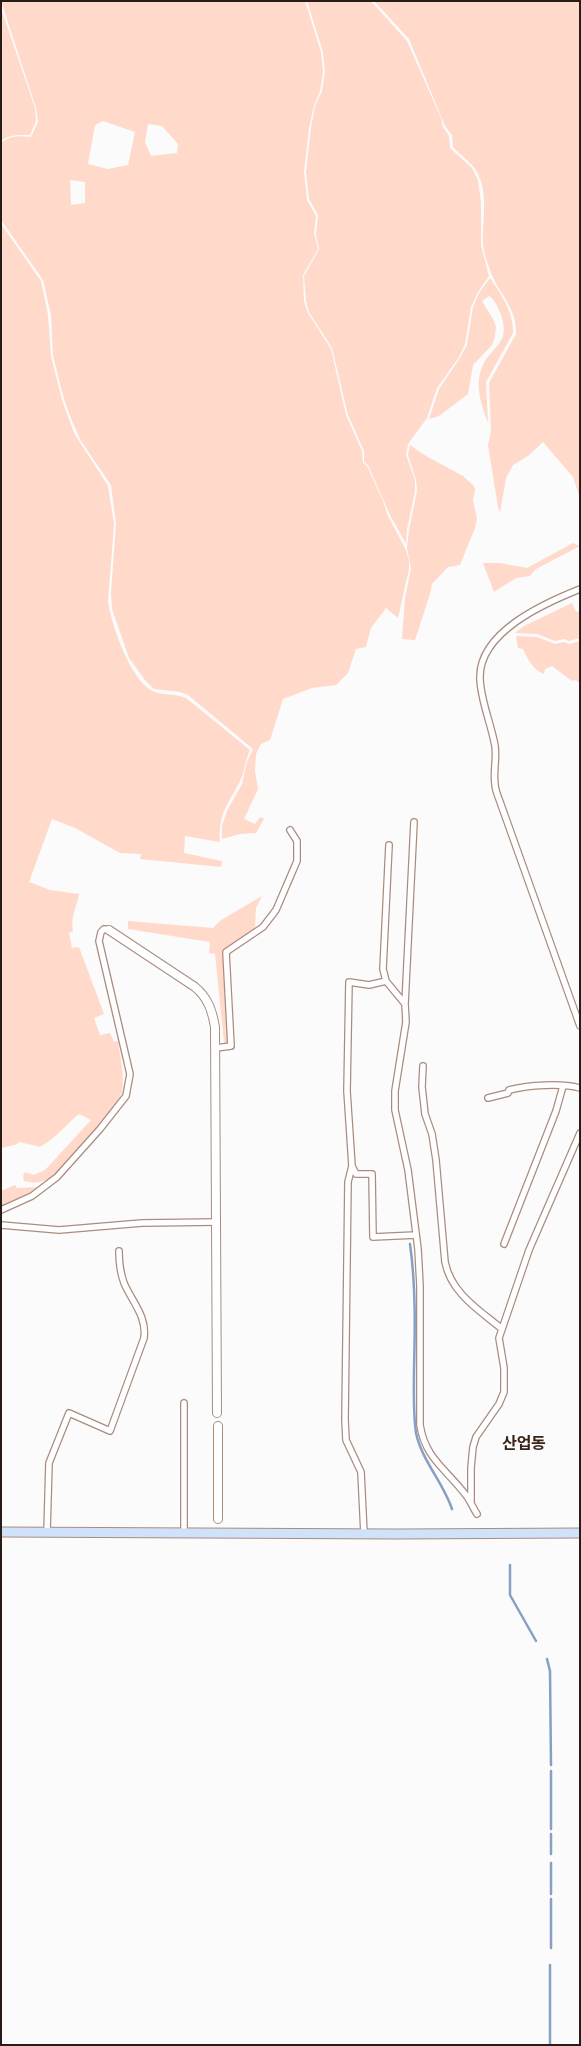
<!DOCTYPE html>
<meta charset="utf-8">
<style>
body{margin:0}
#map{position:relative;width:581px;height:2046px;overflow:hidden;background:#fbfbfb;font-family:Signika,sans-serif}
canvas{display:block}
.frame{position:absolute;inset:0;border:2px solid #281c17;pointer-events:none}
</style>
<div id="map">
<canvas width="581" height="2046"></canvas>
<div class="frame"></div>
</div>
<script>
const context = document.querySelector('canvas').getContext('2d');
context.lineJoin = 'round';
function fillPath(path, color) {
  context.fillStyle = color;
  context.fill(path, 'evenodd');
}
function stroke(path, color, width, dash) {
  context.strokeStyle = color;
  context.lineWidth = width;
  context.lineCap = dash ? 'butt' : 'round';
  context.setLineDash(dash || []);
  context.stroke(path);
}
function label(font, color, halo, rows, align = 'center') {
  context.font = font + ' Signika,"Noto Sans KR",sans-serif';
  context.lineWidth = 5;
  context.setLineDash([]);
  context.textBaseline = 'middle';
  context.strokeStyle = halo;
  context.fillStyle = color;
  for (const [text, x, y, turn = 0] of rows) {
    context.save();
    context.translate(x, y);
    context.rotate((+turn || 0) * Math.PI / 180);
    context.textAlign = isNaN(turn) ? turn : align;
    if (halo) context.strokeText(text, 0, 0);
    context.fillText(text, 0, 0);
    context.restore();
  }
}
fillPath(new Path2D(`
 M1,1H305L321,52L323,72L320,91L314,106L309,128L304,172L307,200L316,216L314,233L318,249L303,275L304,301L308,313L331,349L346,415L362,451L363,463L367,466L383,501L388,516L405,548L409,560V569L398,618L386,608L371,628L366,647L356,649L348,673L336,685L312,688L283,699L270,740L261,744L256,754L255,771L258,789L244,819L255,824L260,817L264,819L256,833L240,834L222,839V826L227,811L242,784L247,762L253,749L188,695L180,692L154,689L145,680L129,658L112,609L111,593L116,524L111,485L81,441L72,421L64,399L53,356L51,315L43,280L1,220V143C11,135 19,136 31,137L38,122L36,108ZM103,121L135,132L128,165L108,169L88,164L95,125ZM148,124L162,126L178,144L177,153L151,156L145,142ZM70,180L85,182V203L71,205Z
 M307,1H371L407,41L441,118L443,127L449,136L450,148L472,168L478,180L481,203V245L489,276L478,292L471,307L465,344L459,357L437,388L427,418L408,444L406,455L415,480V491L407,529L406,544L390,515L368,465L364,462V451L348,415L332,348L309,312L306,301L304,276L319,249L316,235L318,215L309,199L306,172L311,128L315,106L322,91L325,72L323,52Z
 M374,1H580V498L573,477L543,442L528,456L513,465L506,478L500,513L498,507L488,445L491,430L489,383L516,334C517,305 496,292 489,267C486,260 484,252 483,244C482,223 488,199 480,179C476,165 462,157 453,147L452,135L445,126L409,39Z
 M1,8L35,108L36,121L30,135C19,135 10,134 1,141Z
 M1,224L41,281L48,315L51,356L62,400L74,433L108,486L114,524L108,602C112,626 129,677 152,691C160,695 177,694 186,698L250,750C245,760 245,773 239,783C227,806 218,814 220,842L185,836L184,853L222,861L221,867L140,859L141,854L120,853L75,828L52,819L29,882L50,890L79,894C77,907 70,917 73,931L69,933L72,948L79,947L104,1014L94,1018L100,1035L110,1033L114,1042L118,1041C120,1056 125,1077 122,1092C117,1110 70,1164 54,1176C47,1182 33,1184 24,1181L23,1176L25,1172L34,1175L45,1170L91,1120L79,1114C65,1125 55,1139 40,1147L20,1142L15,1145L1,1148Z
 M490,278C501,294 514,313 513,333L486,382L488,423C482,406 475,388 481,370C488,347 512,346 501,315C499,309 495,300 489,296L482,301L493,319L496,327L495,336L492,345L473,365L468,394L439,416L429,419L439,389L460,358L467,345L473,307L479,293Z
 M410,445L426,456L463,476L474,486L475,490L473,501L477,518L475,528L460,565L448,567L432,584L430,594L415,640L402,639L405,598L411,569L407,548L409,530L417,491L416,480L408,455Z
 M573,543L580,546L536,569L530,576L516,578L494,592L483,563H500L527,568Z
 M572,603L576,612L580,611V638L569,641L564,639L555,641L537,634L515,633L524,626Z
 M516,636L537,637L555,644L564,642L569,644L580,641V683L575,680L572,681L552,666L545,669L544,674C533,670 527,658 523,649L518,648Z
 M262,896L256,908L255,929L224,951L228,1042L224,1043L215,954L209,953L210,942L128,929V921L213,928L221,920Z
 M15,1185L17,1188L41,1187L1,1206V1191Z`), '#ffd9ca');
stroke(new Path2D(`
 M410,1244C416,1287 415,1329 414,1371C414,1391 413,1413 416,1433C422,1461 443,1482 452,1509
 M510,1565V1595L536,1641
 M547,1659L550,1671L551,1765
 M551,1771V1829
 M551,1854V1834
 M551,1863V1894
 M551,1948V1899
 M550,1965V2045`), '#86a0c4', 2.5);
const minor = new Path2D(`
 M580,589C545,603 478,632 480,679C481,702 491,723 495,746C497,759 493,771 495,784C495,789 497,794 499,799L580,1026
 M389,845L383,969L386,981L405,1004L406,1022L395,1091V1110L408,1170L418,1249L420,1286V1425C425,1458 446,1469 465,1494C470,1500 473,1508 477,1514
 M405,1004L414,822
 M216,1048L231,1046L226,952L263,927L276,910L297,861V841L290,830
 M423,1066L422,1087L425,1114L432,1134L436,1160L445,1262C451,1293 479,1310 502,1329
 M488,1098L508,1093L509,1090C529,1085 561,1083 580,1088
 M352,1166L356,1174H372L373,1237L416,1235
 M1,1210L32,1196L57,1177L100,1129L126,1096L130,1074L99,941L101,932L104,929L109,930
 M1,1225L59,1230L142,1223L217,1222
 M504,1244L556,1111L563,1086
 M184,1403V1533
 M471,1501V1468L473,1447L476,1437L499,1404L504,1392V1368L499,1338L529,1250L580,1133
 M47,1532L49,1463L69,1413L110,1431L144,1338C147,1316 132,1302 124,1283C120,1272 119,1263 119,1251
 M364,1534L361,1472L346,1440L345,1419L348,1182L352,1166L347,1091L349,982L369,985L386,981`);
const tertiary = new Path2D(`
 M109,930L195,987C208,998 212,1010 215,1027L217,1413
 M218,1426V1519`);
const secondary = new Path2D(`
 M1,1532L397,1534L580,1533`);
stroke(minor, '#aa8c7f', 8);
stroke(tertiary, '#aa8c7f', 10);
stroke(secondary, '#aa8c7f', 11);
stroke(minor, '#fff', 5.5);
stroke(tertiary, '#fff', 8);
stroke(secondary, '#d0e1fa', 9);
label('bold 16px', '#3b2318', '#fbfbfb', [
 ["산업동",524,1445]
]);
</script>
